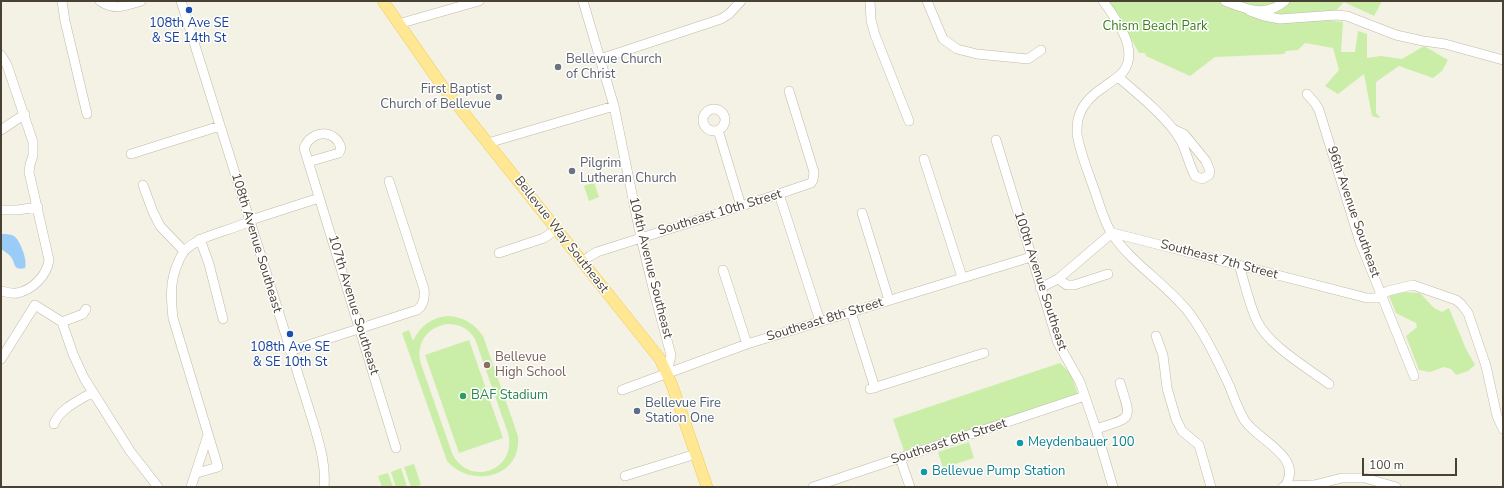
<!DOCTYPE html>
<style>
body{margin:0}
#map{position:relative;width:1504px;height:488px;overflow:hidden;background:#f4f1e5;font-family:"Nunito Sans",sans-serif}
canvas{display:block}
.frame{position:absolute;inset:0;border:2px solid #484134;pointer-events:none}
.scale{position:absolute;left:1362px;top:458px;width:95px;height:18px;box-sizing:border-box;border:2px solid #484134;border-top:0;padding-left:5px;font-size:12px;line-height:14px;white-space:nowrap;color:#484134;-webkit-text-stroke:3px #fff;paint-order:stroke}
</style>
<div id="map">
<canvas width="1504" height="488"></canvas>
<div class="frame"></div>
<div class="scale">100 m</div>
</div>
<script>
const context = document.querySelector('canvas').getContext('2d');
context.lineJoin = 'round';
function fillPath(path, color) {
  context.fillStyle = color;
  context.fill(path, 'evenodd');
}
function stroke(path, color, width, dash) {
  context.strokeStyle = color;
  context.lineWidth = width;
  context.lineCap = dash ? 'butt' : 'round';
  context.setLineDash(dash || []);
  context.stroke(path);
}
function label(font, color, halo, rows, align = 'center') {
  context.font = font + ' "Nunito Sans",sans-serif';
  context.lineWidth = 3;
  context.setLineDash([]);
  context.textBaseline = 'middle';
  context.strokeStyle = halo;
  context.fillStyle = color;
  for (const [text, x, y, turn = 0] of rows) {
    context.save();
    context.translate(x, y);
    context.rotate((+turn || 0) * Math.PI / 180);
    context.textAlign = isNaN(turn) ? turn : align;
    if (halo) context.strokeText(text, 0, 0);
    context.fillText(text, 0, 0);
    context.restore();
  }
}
fillPath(new Path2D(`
 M1107,1H1382L1374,16L1344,2L1327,20L1343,22L1341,52H1355L1358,31L1367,34V58L1381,56L1402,59L1424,46L1448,60L1442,71L1433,78L1399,66L1376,82V113L1380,117L1378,118L1372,116L1364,74L1338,94L1325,86L1339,70L1333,48L1305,43L1298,50L1286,51L1284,54L1215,57L1190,76L1146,56L1145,53H1139L1120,19Z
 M594,182L599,197L589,201L584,186Z
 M1402,292L1420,293L1434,308L1442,312L1449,308L1466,349L1475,365L1468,371L1456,375L1451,369L1444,367L1430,372L1419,370L1406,336L1417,327L1416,323L1396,313L1389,296Z
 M448,316C463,317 474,323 483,336L518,436C522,479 470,488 447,461L402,333L409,330L413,341C420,326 432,317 448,316ZM448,324C460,324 469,329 475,339L508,433C518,471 468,488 452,453L421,364C415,343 428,326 448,324Z
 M469,340L503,438L459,453L425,355Z
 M1060,363L1071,374L1078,395L904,451L893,419Z
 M969,442L974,458L943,468L938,452Z
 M414,464L421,485L411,487L404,467Z
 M401,468L407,487H396L391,472Z
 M388,473L393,487H382L378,476Z`), '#caeea8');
fillPath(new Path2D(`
 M1,234C5,234 10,234 14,236C20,240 28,261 25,268C12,271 16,263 11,257C9,254 4,251 1,249Z`), '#9accf8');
const minor = new Path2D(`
 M62,1L65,21L87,114
 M100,1C115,11 125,6 141,1
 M181,1L314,425C320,446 326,465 324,487
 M583,1L614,106L641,238L654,292L671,355L667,373
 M870,1L871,20L875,35L909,121
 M927,1L943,39L957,49L977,54L1028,59L1041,50
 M1103,1C1116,19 1140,50 1123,72C1118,78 1110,82 1104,87C1093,94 1083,103 1079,116C1077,121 1077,128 1077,134C1080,152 1087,169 1093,186C1099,202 1103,220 1112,234C1133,265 1167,284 1190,314C1206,336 1218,361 1229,385C1234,397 1238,410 1245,421C1259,441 1304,457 1285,486
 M1225,1C1246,9 1265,18 1285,1
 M1250,11L1264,16L1280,19L1336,15L1347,16L1396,35L1423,41L1445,44L1503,60
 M398,24L479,1
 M1,55L7,65L33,142V155L30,165L29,172L49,260C47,275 33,290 17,293C12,294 6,292 1,291
 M600,59L721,19L729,14L741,1
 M1118,77C1137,93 1170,120 1181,141C1187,153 1189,165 1195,176L1202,179L1209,175L1210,171L1206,161L1184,134L1173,129
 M1307,94L1315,103L1319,110L1360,242L1414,376
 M703 120a11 11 0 1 1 22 0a11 11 0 1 1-22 0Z
 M1,130L25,114
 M718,130L741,206
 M996,140L1058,343L1080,382L1096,429L1113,487
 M488,143L614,106
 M131,154L220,126
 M924,159L962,277
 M308,162L339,153L341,148C335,128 311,130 304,148C334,248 366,348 396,448
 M143,185L153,212L160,226L184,251C170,274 170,292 173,318L218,467L197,473
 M779,194L820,321
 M1,210H17L38,207
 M862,213L889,300
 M200,239L209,264L223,319
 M184,251C203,233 231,232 254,219L319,198
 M499,253L544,238L557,229
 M582,262L590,256L597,252L779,194L811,183L813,180L814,172L789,91
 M1239,265C1245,284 1249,304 1257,321C1269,346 1308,368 1329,384
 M723,270L747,344
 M1058,279L1067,285H1074L1108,274
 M1040,288L1058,279L1112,233L1129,237L1367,298H1376L1388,291L1413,285L1456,300L1461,304L1468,313L1486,366L1497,416L1503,429
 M851,312L875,388
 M62,322L73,354L84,378L130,451L158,487
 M1156,336L1163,355L1167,388L1176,419L1182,431L1199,445L1211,487
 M290,351L417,310C424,305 425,297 424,289L389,181
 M1,359L35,305L62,322L83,314L86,309
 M870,389L984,353
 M622,390L747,344L1031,257
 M54,424C59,409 80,400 93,392
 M1096,429C1133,417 1132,421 1120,383
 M900,458L910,487
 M625,476L696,454
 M191,487L208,435
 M813,487L1085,396
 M1283,487L1285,486L1314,485L1342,478H1365L1396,487`);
const major = new Path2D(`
 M383,1L443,87L660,359L672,385L707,487`);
stroke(minor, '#c1b9a6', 10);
stroke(major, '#f1cc56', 12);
stroke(minor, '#fff', 9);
stroke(major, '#ffe793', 11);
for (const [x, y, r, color] of [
 [189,10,4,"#1a4fb4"],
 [558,67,4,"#6b7280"],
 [499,97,4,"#6b7280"],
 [572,171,4,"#6b7280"],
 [290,334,4,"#1a4fb4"],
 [487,365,4,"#8d6e63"],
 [463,396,4,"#2e9e5b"],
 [637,411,4,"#5c6f8a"],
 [1020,443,4,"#0f9aa8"],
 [924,472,4,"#0f9aa8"]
]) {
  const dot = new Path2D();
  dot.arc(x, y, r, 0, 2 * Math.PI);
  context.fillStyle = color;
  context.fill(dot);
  stroke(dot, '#fff', 1.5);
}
label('13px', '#164399', '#fff', [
 ["108th Ave SE",189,24],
 ["& SE 14th St",189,39],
 ["108th Ave SE",290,348],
 ["& SE 10th St",290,363]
]);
label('13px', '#3e8020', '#fff', [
 ["Chism Beach Park",1155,27]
]);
label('13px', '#5b616d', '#fff', [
 ["Bellevue Church",566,60],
 ["of Christ",566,75],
 ["First Baptist",491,90,"right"],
 ["Church of Bellevue",491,105,"right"],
 ["Pilgrim",580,164],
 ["Lutheran Church",580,179]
], 'left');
label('13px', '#484134', '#fff', [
 ["96th Avenue Southeast",1353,212,71],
 ["Southeast 10th Street",720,213,-17],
 ["Bellevue Way Southeast",561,235,52],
 ["108th Avenue Southeast",256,243,73],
 ["Southeast 7th Street",1219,260,15],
 ["104th Avenue Southeast",650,268,76],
 ["100th Avenue Southeast",1040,281,72],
 ["107th Avenue Southeast",353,305,73],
 ["Southeast 8th Street",825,320,-17],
 ["Southeast 6th Street",949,442,-18]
]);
label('13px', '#785e54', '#fff', [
 ["Bellevue",495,358],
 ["High School",495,373]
], 'left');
label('13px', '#27864d', '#fff', [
 ["BAF Stadium",471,396]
], 'left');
label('13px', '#4e5e75', '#fff', [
 ["Bellevue Fire",645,404],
 ["Station One",645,419]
], 'left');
label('13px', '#0d838f', '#fff', [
 ["Meydenbauer 100",1028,443],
 ["Bellevue Pump Station",932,472]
], 'left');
</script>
